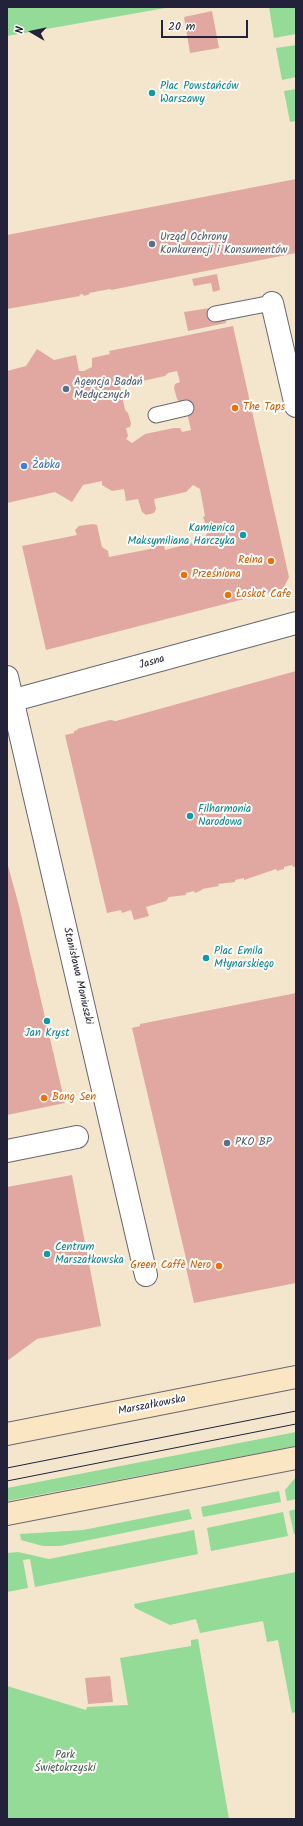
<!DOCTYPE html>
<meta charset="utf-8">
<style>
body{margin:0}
#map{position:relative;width:303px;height:1826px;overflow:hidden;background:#f3e6cd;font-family:Kalam,sans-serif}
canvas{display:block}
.frame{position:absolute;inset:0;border:8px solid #22223b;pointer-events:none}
.north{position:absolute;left:12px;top:12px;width:40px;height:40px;-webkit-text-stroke:3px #fdfcf7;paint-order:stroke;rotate:279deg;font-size:11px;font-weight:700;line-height:16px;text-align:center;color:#22223b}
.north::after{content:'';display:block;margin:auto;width:14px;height:18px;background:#22223b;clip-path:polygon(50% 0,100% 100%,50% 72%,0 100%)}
.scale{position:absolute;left:161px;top:20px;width:87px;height:18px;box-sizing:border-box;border:2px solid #22223b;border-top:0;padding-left:5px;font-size:12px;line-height:14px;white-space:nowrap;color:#22223b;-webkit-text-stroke:3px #fdfcf7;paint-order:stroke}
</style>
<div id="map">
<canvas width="303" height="1826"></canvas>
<div class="frame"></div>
<div class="north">N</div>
<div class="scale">20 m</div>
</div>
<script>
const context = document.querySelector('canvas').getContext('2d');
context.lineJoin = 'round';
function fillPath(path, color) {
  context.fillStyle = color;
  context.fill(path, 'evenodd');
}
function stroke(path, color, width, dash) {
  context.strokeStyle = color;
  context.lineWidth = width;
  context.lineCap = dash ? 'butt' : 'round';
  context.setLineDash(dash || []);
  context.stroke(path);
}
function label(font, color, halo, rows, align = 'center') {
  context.font = font + ' Kalam,sans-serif';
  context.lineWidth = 4;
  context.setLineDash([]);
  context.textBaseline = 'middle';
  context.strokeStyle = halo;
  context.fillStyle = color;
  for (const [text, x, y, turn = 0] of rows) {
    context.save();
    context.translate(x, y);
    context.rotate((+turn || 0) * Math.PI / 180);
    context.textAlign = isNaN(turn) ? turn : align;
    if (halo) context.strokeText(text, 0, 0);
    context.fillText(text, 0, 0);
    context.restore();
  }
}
fillPath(new Path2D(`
 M7,7H171L7,36Z
 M269,7H296V34L274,38Z
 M296,45V77L282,80L276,48Z
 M296,89V121L290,122L284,91Z
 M296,1432V1446L7,1501V1488Z
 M296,1477V1499L287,1501L285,1490Z
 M279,1491L281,1502L203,1517L201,1507Z
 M189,1509L192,1519L60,1546H43L21,1540L20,1534L83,1530Z
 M296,1509V1534H294L289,1511Z
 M283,1512L288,1536L211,1551L207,1528Z
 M194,1530L198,1554L35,1587L30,1559L23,1560L28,1588L7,1592V1553L18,1552L49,1559Z
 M296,1572V1712L292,1713L278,1640L267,1642L263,1621L200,1633L196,1619L170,1625L135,1608L134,1604Z
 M198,1639L229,1819H7V1686L86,1710L87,1707L128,1705L120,1658L191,1646V1640Z`), '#93db96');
fillPath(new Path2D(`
 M212,11L219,48L190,53L184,17Z
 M296,179V253L111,290L110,289L89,293L90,294L84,296L83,294L79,295L80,296L7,309V235Z
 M217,274L220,290L213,292L211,283L194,286L192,279Z
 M223,306L226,323L188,331L184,312Z
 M233,326L289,577L283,589L46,650L22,546L77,535L75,530L79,526L93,524L97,525L102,547L108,551L109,557L150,549L149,544L151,539L160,537L163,540L165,550L203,540L208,532L203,517L205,516L200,489L193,485L186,492L154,499L156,509L154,513L146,515L142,512L138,499L126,501L124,489L112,491L102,485V481L83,485L72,502L55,492L7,503V371L26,366L37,349L54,360L76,355L79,371H84L92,367V358L110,354L109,351ZM177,371L180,382L175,384L174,388L177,399L186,408L191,430L182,432L180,428H174L145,434L132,443L126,439L128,436L126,428L130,427L131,423L128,413L125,410L120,386L165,376L168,373Z
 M296,671V866L293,867L292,865L284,867V869L277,871L276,869L244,880V878L235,880V882L218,884L219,886L202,889V890L195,893L194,891L186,893V895L169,897L166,901L146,907L149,916L134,920L131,910L122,913L121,910L107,913L65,735L74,733V731L78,730L77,729L110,720L116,721Z
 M7,862L19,906L65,1103L7,1115Z
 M296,993V1283L194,1303L186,1268L188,1267L132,1028L140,1026V1024Z
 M72,1175L101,1326L37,1339L7,1361V1187Z
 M110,1676L113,1702L88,1704L85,1678Z`), '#e1a8a1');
const lane = new Path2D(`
 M215,314L272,303
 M156,415L186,408`);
const street = new Path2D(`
 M272,303L296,406
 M7,677L146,1275
 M7,702L296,623
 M7,1151L77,1137`);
const secondary = new Path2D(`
 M7,1434L296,1377
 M7,1514L296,1458`);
stroke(lane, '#6b676e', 17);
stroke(street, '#6b676e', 24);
stroke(secondary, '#6b676e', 24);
stroke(lane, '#fff', 15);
stroke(street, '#fff', 22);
stroke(secondary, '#fbe6c4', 22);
stroke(new Path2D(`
 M7,1468L296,1411
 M7,1481L296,1424`), '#22223b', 1);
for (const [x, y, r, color] of [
 [152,93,4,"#0f9aa8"],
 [152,244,4,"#5c6f8a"],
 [66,389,4,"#5c6f8a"],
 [235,408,4,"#e8710a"],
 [24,466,4,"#3f7fe0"],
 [243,535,4,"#0f9aa8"],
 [271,561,4,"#e8710a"],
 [184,575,4,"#e8710a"],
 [228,595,4,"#e8710a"],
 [190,816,4,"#0f9aa8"],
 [206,958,4,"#0f9aa8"],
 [47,1021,4,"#0f9aa8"],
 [44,1098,4,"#e8710a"],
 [227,1143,4,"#5c6f8a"],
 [47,1254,4,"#0f9aa8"],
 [219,1266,4,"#e8710a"]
]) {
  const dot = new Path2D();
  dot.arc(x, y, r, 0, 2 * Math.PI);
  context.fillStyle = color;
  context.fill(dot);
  stroke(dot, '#fdfcf7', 1.5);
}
label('11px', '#0d838f', '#fdfcf7', [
 ["Plac Powstańców",160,87],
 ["Warszawy",160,100],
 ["Kamienica",235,529,"right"],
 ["Maksymiliana Harczyka",235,542,"right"],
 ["Filharmonia",198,810],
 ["Narodowa",198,823],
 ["Plac Emila",214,952],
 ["Młynarskiego",214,965],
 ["Jan Kryst",47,1034,"center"],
 ["Centrum",55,1248],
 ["Marszałkowska",55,1261]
], 'left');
label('11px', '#4e5e75', '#fdfcf7', [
 ["Urząd Ochrony",160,238],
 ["Konkurencji i Konsumentów",160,251],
 ["Agencja Badań",74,383],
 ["Medycznych",74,396],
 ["PKO BP",235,1143]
], 'left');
label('11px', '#c56008', '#fdfcf7', [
 ["The Taps",243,408],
 ["Reina",263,561,"right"],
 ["Prześniona",192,575],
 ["Łoskot Cafe",236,595],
 ["Bong Sen",52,1098],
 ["Green Caffè Nero",211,1266,"right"]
], 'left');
label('11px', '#366cbe', '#fdfcf7', [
 ["Żabka",32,466]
], 'left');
label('11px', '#22223b', '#fdfcf7', [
 ["Jasna",152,663,-16],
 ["Stanisława Moniuszki",77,976,77],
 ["Marszałkowska",152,1406,-11]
]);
label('11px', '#445a56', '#fdfcf7', [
 ["Park",65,1756],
 ["Świętokrzyski",65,1769]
]);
</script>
